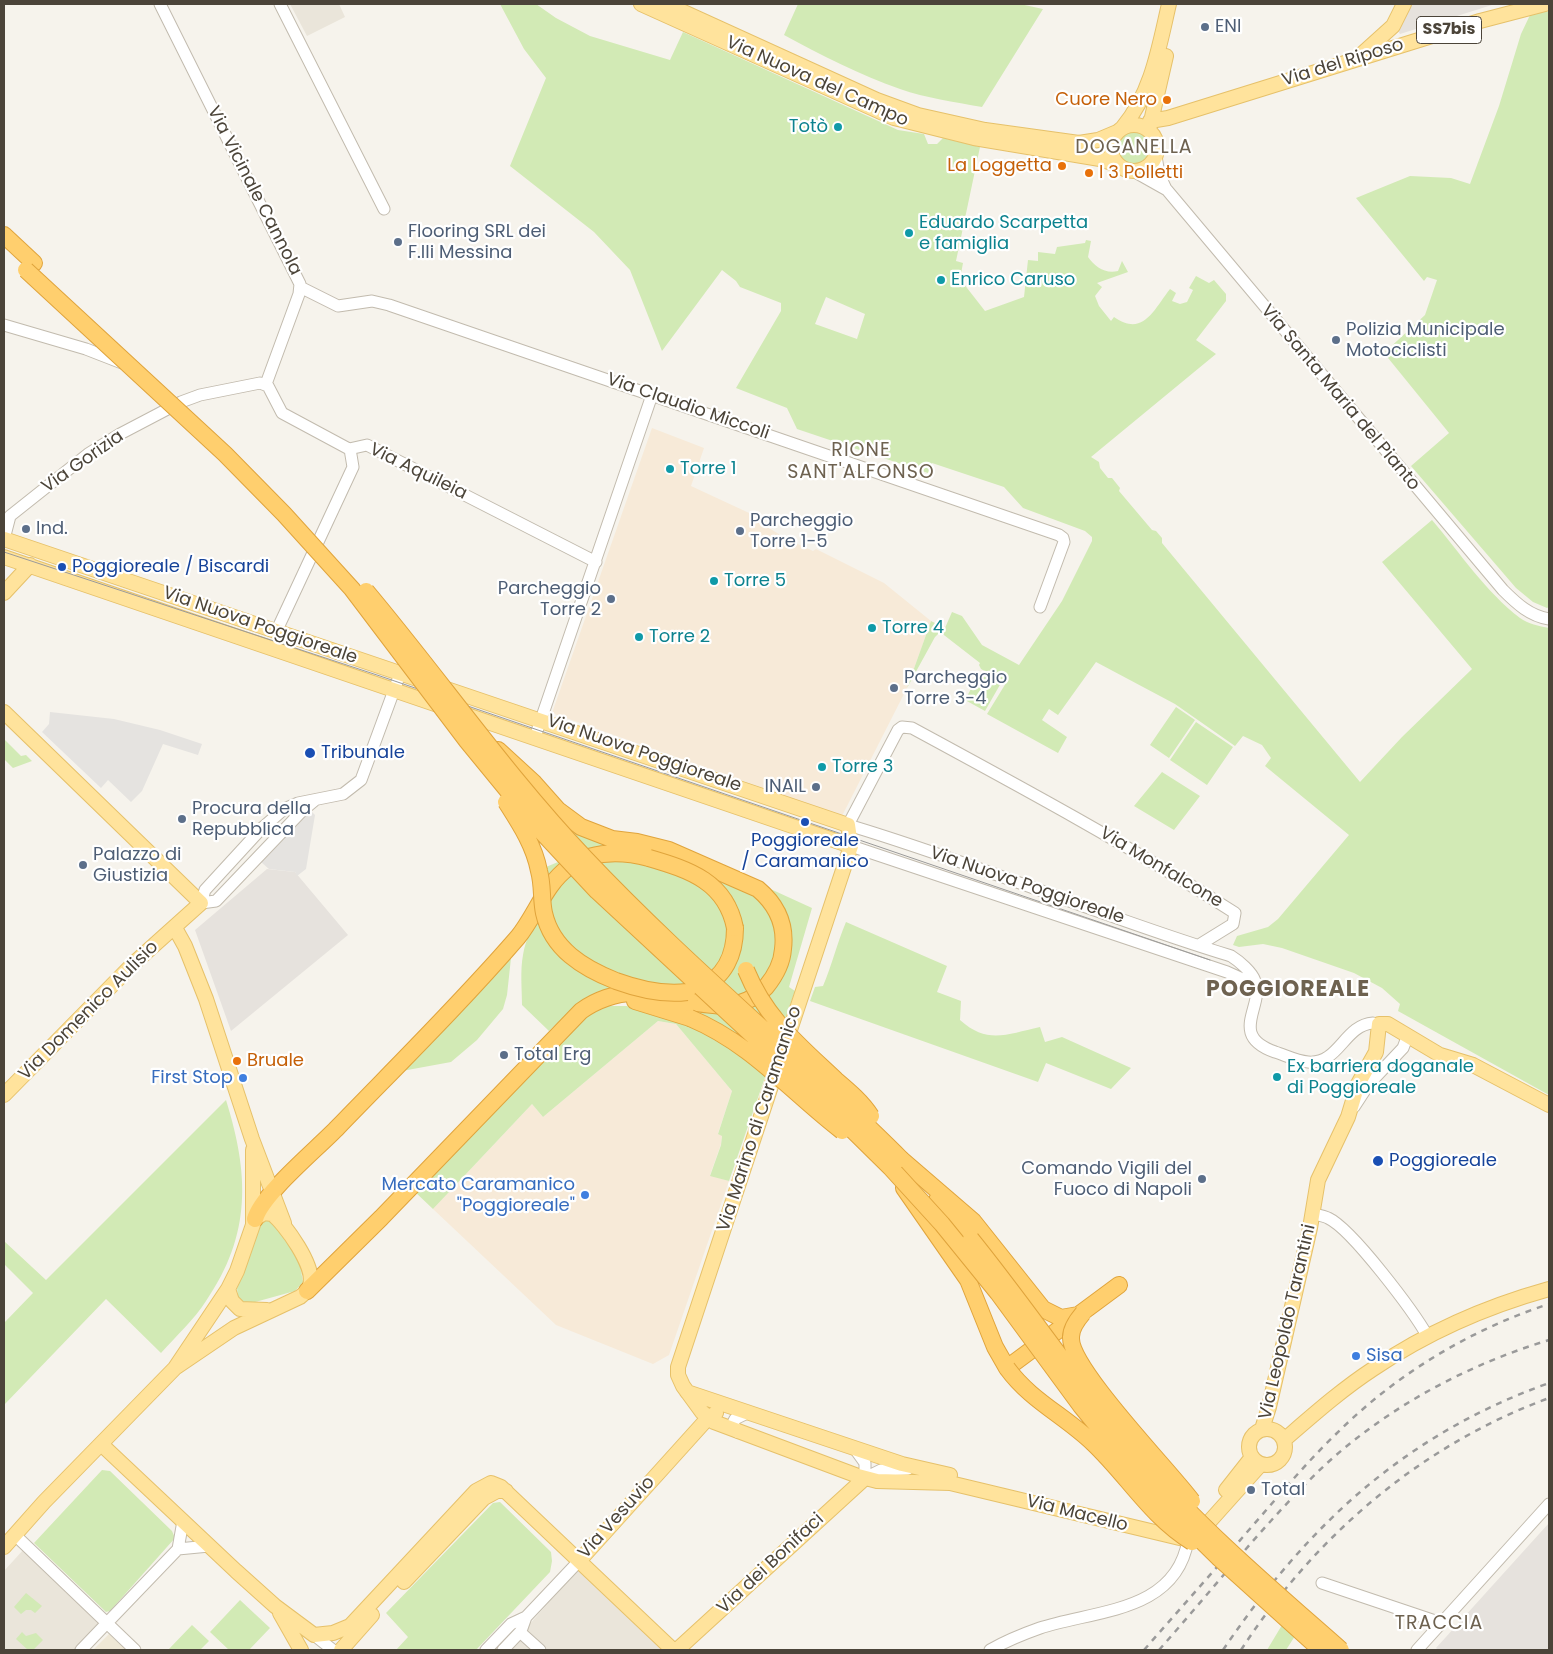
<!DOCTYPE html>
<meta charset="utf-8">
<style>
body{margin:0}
#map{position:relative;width:1553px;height:1654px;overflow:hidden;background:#f6f3ec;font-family:Poppins,sans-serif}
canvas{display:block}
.frame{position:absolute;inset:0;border:5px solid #4b4439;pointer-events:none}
</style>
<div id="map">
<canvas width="1553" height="1654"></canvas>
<div class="frame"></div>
</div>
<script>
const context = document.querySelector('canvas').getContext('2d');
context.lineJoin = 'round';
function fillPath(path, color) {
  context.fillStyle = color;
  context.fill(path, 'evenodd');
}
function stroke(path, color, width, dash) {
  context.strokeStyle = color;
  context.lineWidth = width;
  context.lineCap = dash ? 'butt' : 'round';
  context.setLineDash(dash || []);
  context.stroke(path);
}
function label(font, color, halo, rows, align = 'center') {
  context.font = font + ' Poppins,sans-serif';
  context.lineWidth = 4.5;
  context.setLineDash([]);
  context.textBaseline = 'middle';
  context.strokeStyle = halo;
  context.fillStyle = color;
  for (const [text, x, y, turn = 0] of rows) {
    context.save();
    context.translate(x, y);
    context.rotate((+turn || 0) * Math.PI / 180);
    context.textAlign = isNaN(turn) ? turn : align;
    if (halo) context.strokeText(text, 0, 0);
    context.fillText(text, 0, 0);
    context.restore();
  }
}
fillPath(new Path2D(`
 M290,4H339L345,17L307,36Z
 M24,1549L100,1622L74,1650H4V1571Z
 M578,1569L664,1650H507Z`), '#eae5da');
fillPath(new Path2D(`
 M652,428L704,448L691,486L762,519V524L789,540L813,551L816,549L884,583L931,621L907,688L842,816L552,713Z
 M658,1021L676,1024L732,1091L718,1133L722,1135L721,1144L710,1175L729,1181L669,1355L653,1364L556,1325L433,1209L532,1104L543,1117Z`), '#f7ead8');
fillPath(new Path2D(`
 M1411,4H1495L1400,34L1398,31Z
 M267,869L295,872L348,935L231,1031L195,930Z
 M1549,1523V1650H1438L1436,1648Z`), '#e6e2dd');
fillPath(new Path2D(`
 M109,1634L126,1650H93Z`), '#efe8d6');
fillPath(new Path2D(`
 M500,4H536L556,18L590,36L670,60L683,32L898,130L924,134L928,144H937L943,138L980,147L956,261L963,263L960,279L985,311L1024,297L1028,260L1038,261V252L1055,254L1057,247L1085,243L1086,240L1091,241L1088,257C1095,267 1105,274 1118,271L1122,261L1128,272L1097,283L1102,287L1095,296L1099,306L1111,321L1114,317C1143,337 1153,311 1170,289L1176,293L1172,301L1180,304L1187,302L1193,290L1189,288L1196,276L1209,283L1214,280L1226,294V301L1196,340L1216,354L1091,457L1099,462L1100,468L1108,478H1112L1120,488L1119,491L1152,530L1156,531L1162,538V543L1360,782L1402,737L1472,669L1382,562L1432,520C1460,553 1486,592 1520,618C1528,624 1539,626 1549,628V1095L1398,1011L1400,1004L1382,988L1354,973L1282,948L1263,944L1239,947L1233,945L1237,936L1268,927L1278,919L1349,835L1265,766L1271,758L1262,745L1243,736L1235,746L1175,704L1096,662L1058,715L1049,709L1042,720L1067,737L1058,753L987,714L1006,683L981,669L979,665L980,663L940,632L935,637L907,688L931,621L945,628L952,612L962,616L982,645L1019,665L1062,601L1092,541V537L1085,531L1023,508L1004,487L932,463L928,473L797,429L787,408L736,388L781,311V303L740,287L736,281L722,270L662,351L630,270L594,232L510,166L546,78L524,49ZM826,297L865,314L857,339L815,324Z
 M798,4H1020L1043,9L982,107C954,102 926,98 900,89C860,75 821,55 784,35Z
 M1549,11V607L1547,608L1533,602L1516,588L1411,466L1449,433L1384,353L1425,315L1437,280L1427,277L1424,281L1356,198L1410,176L1451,178L1470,184L1499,106L1521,34L1530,15Z
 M1114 148a20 20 0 1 1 40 0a20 20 0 1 1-40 0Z
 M980,672L1001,683L985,711L965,700Z
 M1176,707L1195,720L1169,758L1150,745Z
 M1196,722L1233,747L1207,785L1170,760Z
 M4,739L21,756L26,755L32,761L13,768L4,759Z
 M1162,772L1200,796L1174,830L1134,806Z
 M574,819L753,881L812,908L789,987L795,991L729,1181L710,1176L721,1145L722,1136L718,1134L732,1091L676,1024L658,1021L543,1117L532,1104L433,1209L414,1191L582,1016L608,1006H627L701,1029L705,1019L638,999C668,1004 703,1015 733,1011C773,1005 805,947 783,911C776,899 763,890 753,882L750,890L769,907L777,926L779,943L771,974L750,995L727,1001H701L626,988L612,989L578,1003L549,1031L522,1005C522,989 520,971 523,955C525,940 534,923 542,909C570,860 599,850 653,864L656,855L606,847L584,851L549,878L546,867L558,862Z
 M846,922L947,966L937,992L961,1001L960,1020C988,1045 1007,1034 1040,1027L1045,1042L1062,1037L1131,1068L1111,1089L1046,1063L1038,1082L810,1001L815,987L823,986C832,965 837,943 846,922Z
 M511,958L507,995L503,1009L477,1040L451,1062L402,1071Z
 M226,1100C249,1174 252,1234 206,1301C194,1320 176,1336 161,1353L106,1299L4,1405V1323L33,1293L4,1264V1241L46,1280Z
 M262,1218L273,1221L299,1260L303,1282L295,1291L248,1304L238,1298L237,1288Z
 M102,1470L110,1471L172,1531L175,1538L110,1611L106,1612L34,1543Z
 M500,1502L551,1552L552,1561L550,1572L476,1650H396L408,1637L386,1613L493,1503Z
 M26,1593L42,1606L35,1613L31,1610H26L21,1614L14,1607Z
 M240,1600L270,1628L249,1650H229L210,1632Z
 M192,1625L209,1641L200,1650H168Z
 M1282,1625L1295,1636L1286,1650H1267Z
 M22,1632L26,1636L36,1633L43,1640L33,1650H28L16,1639Z`), '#d2eab5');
fillPath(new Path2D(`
 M50,712L114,719L160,730L202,744L198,755L163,744L142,791L131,802L108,780L101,788L42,732L49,724Z
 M311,811L315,815L306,869L297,876L295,872L269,869L261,862Z`), '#e5e3e0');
const minor = new Path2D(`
 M160,4L300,284L299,294L266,384
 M280,4L384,209
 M1156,156L1159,174L1166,189
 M1135,172L1167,190L1503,590C1517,604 1530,616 1549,619
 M300,287L338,306L372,301L389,305L1059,535L1063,538L1064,542L1040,607
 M4,325L86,349L122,363
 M4,539L10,516L88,454L120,434L181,402L200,395L260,383L268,386L282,413L349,449L367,445L596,562
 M276,632L353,467L350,449
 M535,737L652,395
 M314,801L302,811L216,901L201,903L205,890L261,829L284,809L298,803L343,794L361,780L400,674
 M851,846L1227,972L1249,982L1254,991
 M1199,945L1233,924L1235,913C1130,846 1021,787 912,728L902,727L898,730L848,825C976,863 1100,916 1228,955L1231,956C1239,961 1252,972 1255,981C1265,1006 1227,1035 1275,1052C1285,1055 1296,1061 1308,1062C1339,1065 1344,1025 1373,1023
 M1354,1107L1369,1084L1403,1048L1406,1040
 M1313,1214C1318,1215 1324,1216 1328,1218C1352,1229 1414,1312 1428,1337
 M737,1432L733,1423L735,1419L747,1413
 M855,1449L865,1463V1478
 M865,1478L881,1470L908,1469
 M15,1535L135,1650
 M178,1549L209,1546
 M1322,1583L1441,1623
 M520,1632L540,1650
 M314,1635L333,1650
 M81,1650L178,1549L183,1521
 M486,1650L511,1624L526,1617L579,1561
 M503,1650L521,1631L526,1617
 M990,1650C1006,1641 1023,1634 1040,1628C1094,1610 1176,1613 1188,1540
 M1417,1650L1549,1504`);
const major = new Path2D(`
 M641,4L894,118L974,138L1100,159L1117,165
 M666,4L877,100L918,115L985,130L1079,143L1098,140L1117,132
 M1362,54L1393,26L1404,4
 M1150,121L1168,118L1480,21L1545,4
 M1111 148a23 23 0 1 1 46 0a23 23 0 1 1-46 0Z
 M1123,127C1152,92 1159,47 1169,4
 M1149,130L1166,56
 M4,539L848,825L851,846L786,1042
 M4,557L851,846
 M4,593L30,565
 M4,712L201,903L133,964L4,1095
 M175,928L185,946L206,999L252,1139L284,1223
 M778,1065L678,1367V1375L683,1386L702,1412L714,1422L858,1476L877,1481L950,1483L1188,1540L1201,1531L1261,1464
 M253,1223V1150
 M228,1289L232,1301L240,1309L267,1310
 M687,1392L902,1464L950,1475
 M1249 1447a18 18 0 1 1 36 0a18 18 0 1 1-36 0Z
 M1262,1429L1269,1407L1310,1228L1318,1180L1348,1117L1358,1084L1376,1052L1379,1024H1388L1440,1055L1473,1065L1549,1105
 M1284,1440C1313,1415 1341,1390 1373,1369C1426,1333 1488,1306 1549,1289
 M101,1444L236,1571L275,1606L314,1635L333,1633L350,1626L476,1491L491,1483L501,1487L673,1650
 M1226,1490L1252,1457
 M4,1547L44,1502L175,1368L228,1289L237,1271L255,1219L264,1213L272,1214C285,1224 316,1267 310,1285C309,1290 304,1294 300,1297L234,1328L175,1368
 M579,1561L708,1418L716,1413
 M404,1582L484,1498L497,1491H506
 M280,1613L301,1650
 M341,1650L372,1615
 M677,1650L865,1478`);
const highway = new Path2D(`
 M4,235L34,263
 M699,988C725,978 735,954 735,928
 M635,1001L690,1018
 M901,1159L973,1221L1043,1309L1061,1318L1078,1315
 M904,1188L968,1280L995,1347L1007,1368L1119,1285
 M937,1200L971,1239
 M255,1219C262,1194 317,1149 338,1127C398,1065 461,1003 518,937C536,915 545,884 569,867C593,850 622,851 649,858
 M307,1291L381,1218L581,1011C596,1000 616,993 634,993C678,993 730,1025 766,987C775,976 782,964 783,949C786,925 777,905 758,889L669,850L637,842L612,839L581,827L558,810L534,783L498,750`);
stroke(minor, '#c2bbae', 13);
stroke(major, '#e6c16a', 16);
stroke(highway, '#e0a43c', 18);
stroke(minor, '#fff', 11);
stroke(major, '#ffe39c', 14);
stroke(highway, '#ffcf6e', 16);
stroke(new Path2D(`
 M4,552L380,676L1210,960`), '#9a9a9a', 1);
stroke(new Path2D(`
 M1144,1650C1179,1610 1214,1571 1248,1531C1277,1498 1304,1465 1335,1435C1395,1375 1469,1330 1549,1304
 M1159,1650C1214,1588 1266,1521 1326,1464C1390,1406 1467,1365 1549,1340
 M1223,1650C1308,1525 1404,1435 1549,1383
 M1241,1650C1315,1536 1421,1445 1549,1398`), '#9a9a9a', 2.5, [6, 6]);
const highwayBridge = new Path2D(`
 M26,270L225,454L284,514L352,589L467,741L540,830L597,891L819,1097L890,1167L942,1224L998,1293L1081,1406L1148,1488L1219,1558L1321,1650
 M366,591C440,679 506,775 585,858C685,964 798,1056 901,1159
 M506,802C520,824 534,845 539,871C543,885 541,899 544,913C552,949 583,968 616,981C638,989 664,995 687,992
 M649,858C690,870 726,882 735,928
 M746,970C766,1019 799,1045 836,1080C849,1091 862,1102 871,1116
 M690,1018C752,1044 790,1091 842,1131
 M971,1239C1030,1312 1082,1391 1144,1463C1203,1531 1273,1590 1341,1650
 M1083,1313C1077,1320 1071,1328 1071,1337C1069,1368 1170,1471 1192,1501
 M1007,1368C1030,1400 1065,1416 1093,1443C1127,1475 1151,1517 1192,1542`);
stroke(highwayBridge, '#e0a43c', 18, []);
stroke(highwayBridge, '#ffcf6e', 16);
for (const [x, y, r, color] of [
 [1205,27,5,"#5c6f8a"],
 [1167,100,5,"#e8710a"],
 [838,127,5,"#0f9aa8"],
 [1062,166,5,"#e8710a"],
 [1089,173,5,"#e8710a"],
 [909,233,5,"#0f9aa8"],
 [398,242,5,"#5c6f8a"],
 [941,280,5,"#0f9aa8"],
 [1336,340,5,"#5c6f8a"],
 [670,469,5,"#0f9aa8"],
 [26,529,5,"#5c6f8a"],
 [740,531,5,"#5c6f8a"],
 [62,567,5,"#1a4fb4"],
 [714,581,5,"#0f9aa8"],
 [611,599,5,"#5c6f8a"],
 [872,628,5,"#0f9aa8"],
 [639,637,5,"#0f9aa8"],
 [894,688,5,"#5c6f8a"],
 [310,753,6,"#1a4fb4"],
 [822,767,5,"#0f9aa8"],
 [816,787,5,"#5c6f8a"],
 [182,819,5,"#5c6f8a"],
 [805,822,5,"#1a4fb4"],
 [83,865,5,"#5c6f8a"],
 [504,1055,5,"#5c6f8a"],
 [237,1061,5,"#e8710a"],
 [1277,1077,5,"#0f9aa8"],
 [243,1078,5,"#3f7fe0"],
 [1378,1161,6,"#1a4fb4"],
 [1202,1179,5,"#5c6f8a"],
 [585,1195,5,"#3f7fe0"],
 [1356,1356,5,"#3f7fe0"],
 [1251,1490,5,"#5c6f8a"]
]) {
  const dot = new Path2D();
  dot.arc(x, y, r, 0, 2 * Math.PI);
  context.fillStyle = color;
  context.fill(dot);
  stroke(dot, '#fff', 2);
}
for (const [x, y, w] of [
 [1449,30,65]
]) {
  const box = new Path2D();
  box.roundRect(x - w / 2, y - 13.5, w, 27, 4);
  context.fillStyle = '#fff';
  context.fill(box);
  stroke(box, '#4b4439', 1);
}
label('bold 16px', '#4b4439', null, [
 ["SS7bis",1449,30]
]);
label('18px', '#4e5e75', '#fff', [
 ["ENI",1215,27],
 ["Flooring SRL dei",408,232],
 ["F.lli Messina",408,253],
 ["Polizia Municipale",1346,330],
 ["Motociclisti",1346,351],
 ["Parcheggio",750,521],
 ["Torre 1-5",750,542],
 ["Ind.",36,529],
 ["Parcheggio",601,589,"right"],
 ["Torre 2",601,610,"right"],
 ["Parcheggio",904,678],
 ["Torre 3-4",904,699],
 ["INAIL",806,787,"right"],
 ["Procura della",192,809],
 ["Repubblica",192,830],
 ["Palazzo di",93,855],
 ["Giustizia",93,876],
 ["Total Erg",514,1055],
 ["Comando Vigili del",1192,1169,"right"],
 ["Fuoco di Napoli",1192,1190,"right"],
 ["Total",1261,1490]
], 'left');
label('18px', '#4b4439', '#fff', [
 ["Via del Riposo",1343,63,-17],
 ["Via Nuova del Campo",817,82,24],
 ["Via Vicinale Cannola",254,191,63],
 ["Via Santa Maria del Pianto",1340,398,50],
 ["Via Claudio Miccoli",688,407,19],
 ["Via Gorizia",83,462,-35],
 ["Via Aquileia",418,472,26],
 ["Via Nuova Poggioreale",260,626,19],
 ["Via Nuova Poggioreale",644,754,19],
 ["Via Monfalcone",1161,868,31],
 ["Via Nuova Poggioreale",1027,886,19],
 ["Via Domenico Aulisio",89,1011,-45],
 ["Via Marino di Caramanico",760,1119,-72],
 ["Via Leopoldo Tarantini",1288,1322,-77],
 ["Via Macello",1077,1514,14],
 ["Via Vesuvio",617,1518,-48],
 ["Via dei Bonifaci",771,1564,-43]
]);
label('18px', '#c56008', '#fff', [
 ["Cuore Nero",1157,100],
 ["La Loggetta",1052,166],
 ["I 3 Polletti",1099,173,"left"],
 ["Bruale",247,1061,"left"]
], 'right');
label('18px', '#0d838f', '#fff', [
 ["Totò",828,127,"right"],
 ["Eduardo Scarpetta",919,223],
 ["e famiglia",919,244],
 ["Enrico Caruso",951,280],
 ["Torre 1",680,469],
 ["Torre 5",724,581],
 ["Torre 4",882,628],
 ["Torre 2",649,637],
 ["Torre 3",832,767],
 ["Ex barriera doganale",1287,1067],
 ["di Poggioreale",1287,1088]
], 'left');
label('18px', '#164399', '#fff', [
 ["Poggioreale / Biscardi",72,567],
 ["Tribunale",321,753],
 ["Poggioreale",805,841,"center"],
 ["/ Caramanico",805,862,"center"],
 ["Poggioreale",1389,1161]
], 'left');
label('18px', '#366cbe', '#fff', [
 ["First Stop",233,1078],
 ["Mercato Caramanico",575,1185],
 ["\"Poggioreale\"",575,1206],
 ["Sisa",1366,1356,"left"]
], 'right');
context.letterSpacing = '1px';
label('19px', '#6e6250', '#fff', [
 ["DOGANELLA",1134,148],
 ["RIONE",861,451],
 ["SANT'ALFONSO",861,473],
 ["TRACCIA",1439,1624]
]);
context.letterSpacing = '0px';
context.letterSpacing = '1px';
label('bold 22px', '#6e6250', '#fff', [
 ["POGGIOREALE",1288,990]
]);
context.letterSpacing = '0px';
</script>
